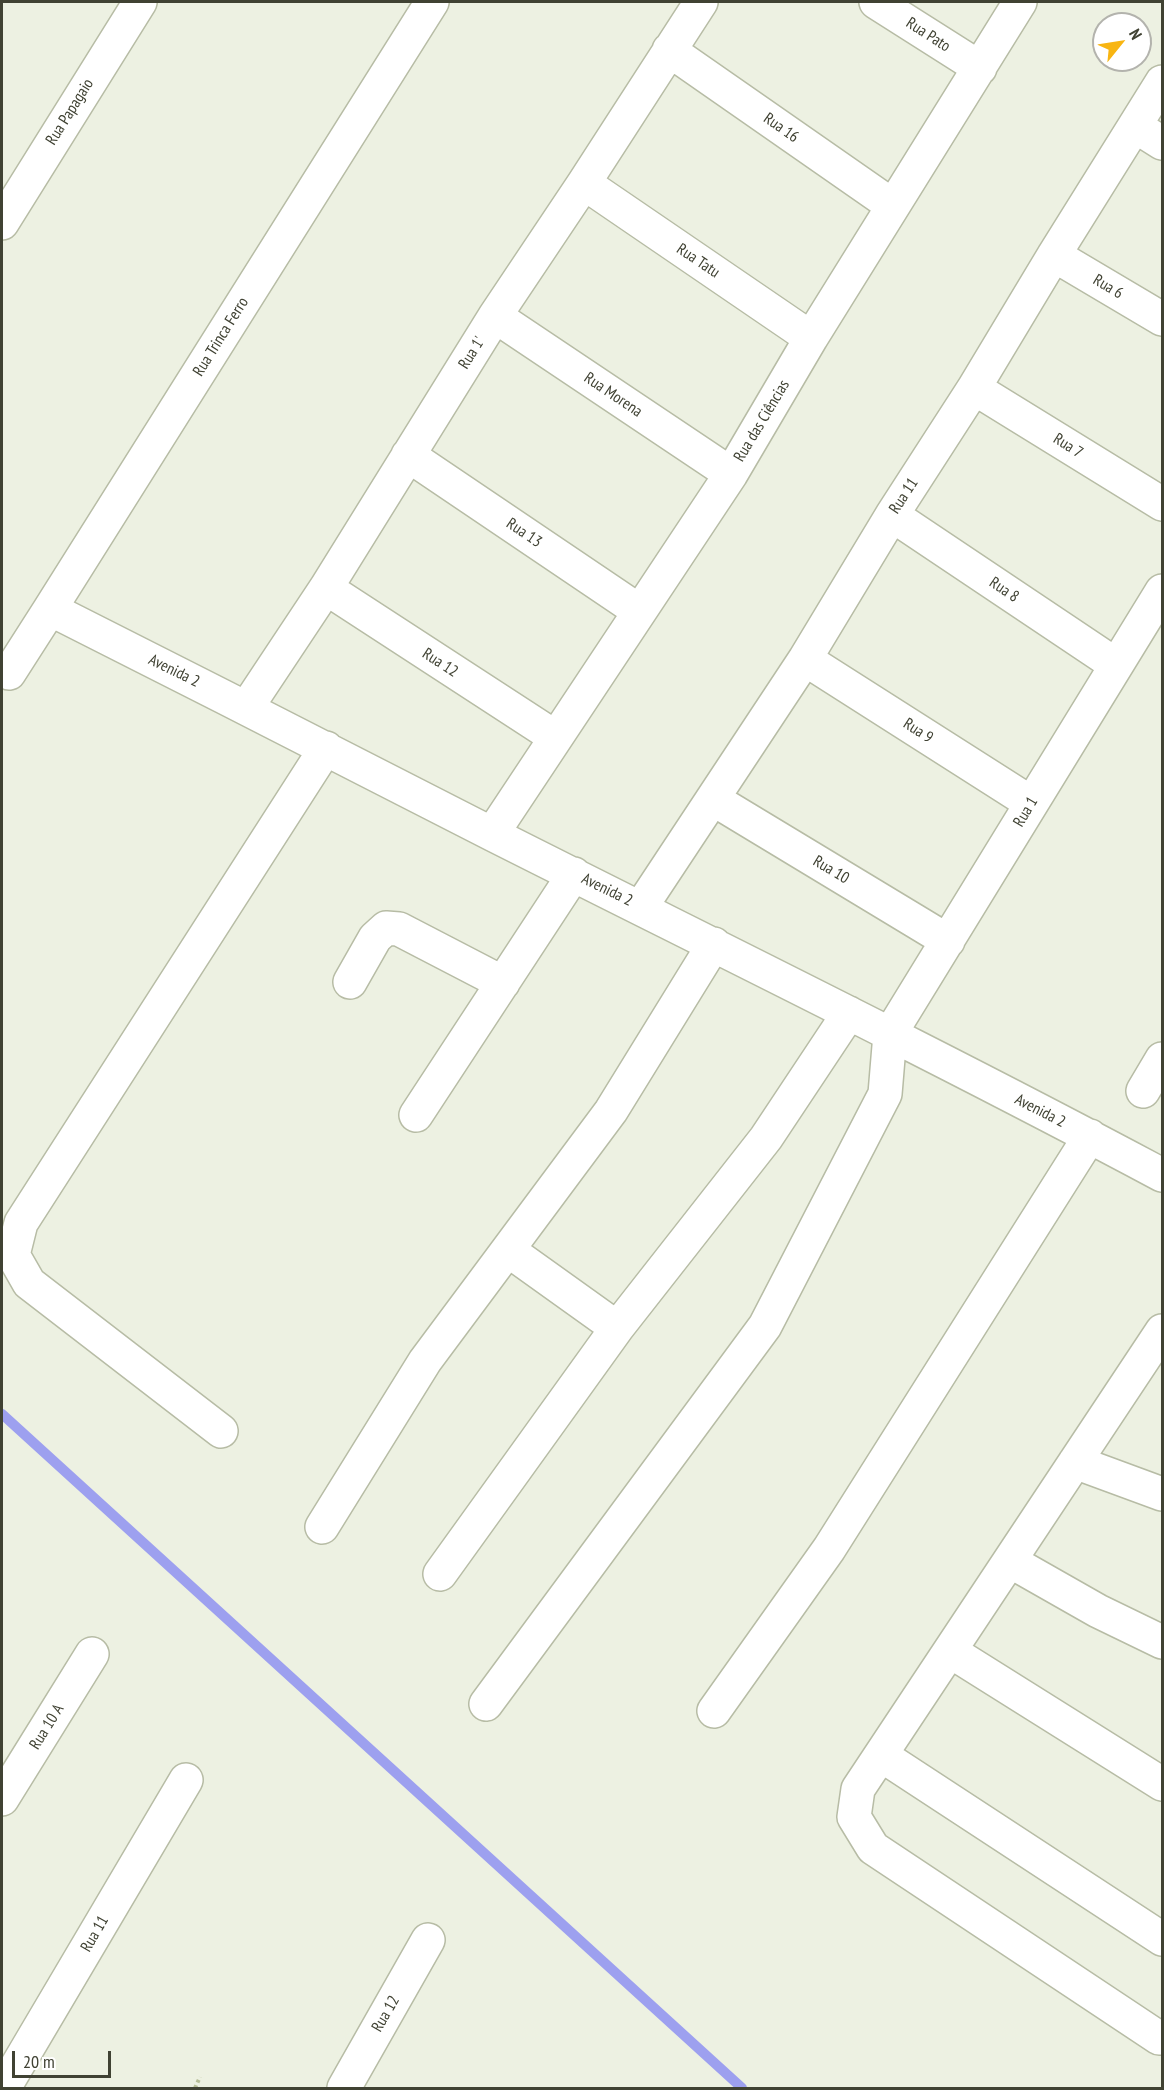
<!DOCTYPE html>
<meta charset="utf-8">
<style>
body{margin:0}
#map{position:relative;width:1164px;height:2090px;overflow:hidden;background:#edf1e2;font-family:"PT Sans Narrow",sans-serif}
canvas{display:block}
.frame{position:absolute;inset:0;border:3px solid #404233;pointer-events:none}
.north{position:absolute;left:1092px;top:12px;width:60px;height:60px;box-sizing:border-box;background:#fff;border:2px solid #b3b3ad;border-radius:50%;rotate:60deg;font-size:16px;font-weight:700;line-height:24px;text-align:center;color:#404233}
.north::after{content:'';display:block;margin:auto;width:21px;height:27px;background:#f8b512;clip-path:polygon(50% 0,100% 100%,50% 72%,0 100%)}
.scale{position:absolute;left:12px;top:2051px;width:99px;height:27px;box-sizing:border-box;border:3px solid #404233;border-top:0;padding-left:8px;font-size:18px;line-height:21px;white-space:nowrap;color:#404233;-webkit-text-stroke:4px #fff;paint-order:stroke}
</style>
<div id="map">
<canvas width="1164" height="2090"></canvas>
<div class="frame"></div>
<div class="north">N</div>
<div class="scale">20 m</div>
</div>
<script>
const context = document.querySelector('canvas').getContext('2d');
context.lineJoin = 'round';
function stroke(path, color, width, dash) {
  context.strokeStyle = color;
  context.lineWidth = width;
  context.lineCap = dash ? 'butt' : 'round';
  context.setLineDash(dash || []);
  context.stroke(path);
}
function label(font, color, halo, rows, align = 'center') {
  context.font = font + ' "PT Sans Narrow",sans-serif';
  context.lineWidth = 5;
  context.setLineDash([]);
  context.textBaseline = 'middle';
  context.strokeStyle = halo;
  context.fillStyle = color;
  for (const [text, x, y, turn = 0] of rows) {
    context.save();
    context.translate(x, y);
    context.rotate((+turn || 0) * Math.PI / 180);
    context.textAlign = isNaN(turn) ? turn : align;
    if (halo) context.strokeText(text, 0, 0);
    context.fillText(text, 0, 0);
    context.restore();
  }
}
stroke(new Path2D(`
 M2,1414L742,2088`), '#9da0ef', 10);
const minor = new Path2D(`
 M876,2L980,68
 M669,50L893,206
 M1135,126L1162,143
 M584,183L811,338
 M2,223L140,2
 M1054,255L1162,319
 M495,316L731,474
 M974,388L1162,504
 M408,455L639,611
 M892,515L1116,665
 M326,588L555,737
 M50,609C198,683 344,759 492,834C716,947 941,1057 1162,1175
 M805,659L1031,803
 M2,669L9,673L50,609L432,2
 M247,707L326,588L495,316L584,183L701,2
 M713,799L948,941
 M492,834L731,474L811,338L1020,2
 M641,907L805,659L892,515L974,388L1054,255L1162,82
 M350,982L375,938L386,928L399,929L503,983
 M1143,1091L1162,1059
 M416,1115L574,874
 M508,1250L617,1328
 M1162,1331L858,1789L854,1817L873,1848L1159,2038H1162
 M221,1431L29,1283L13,1255L21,1223L326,748
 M1075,1462L1162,1494
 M322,1527L425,1361L611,1111L714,944
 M1010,1561L1098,1611L1162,1642
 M440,1574L617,1328L766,1138L849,1013
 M950,1651L1162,1784
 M486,1704L765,1326L885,1094L890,1034L1162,591
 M714,1711L829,1549L1090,1136
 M881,1755L1162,1939
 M2,1799L92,1654
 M4,2088L186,1780
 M344,2088L428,1940`);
stroke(minor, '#b7bca5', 36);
stroke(new Path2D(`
 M195,2088L200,2077`), '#b6be97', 4, [3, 3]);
stroke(minor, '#fff', 33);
label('16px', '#404233', '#fff', [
 ["Rua Pato",928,35,33],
 ["Rua Papagaio",70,112,-58],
 ["Rua 16",781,128,35],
 ["Rua Tatu",698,261,34],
 ["Rua 6",1108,287,31],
 ["Rua Trinca Ferro",221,337,-58],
 ["Rua 1'",472,353,-58],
 ["Rua Morena",613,395,34],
 ["Rua das Ciências",762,421,-59],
 ["Rua 7",1068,446,32],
 ["Rua 11",904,496,-57],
 ["Rua 13",524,533,34],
 ["Rua 8",1004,590,34],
 ["Rua 12",440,663,33],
 ["Avenida 2",174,671,26],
 ["Rua 9",918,731,33],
 ["Rua 1",1026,812,-59],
 ["Rua 10",831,870,31],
 ["Avenida 2",607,890,26],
 ["Avenida 2",1040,1111,27],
 ["Rua 10 A",47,1727,-58],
 ["Rua 11",95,1934,-60],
 ["Rua 12",386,2014,-60]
]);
</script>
